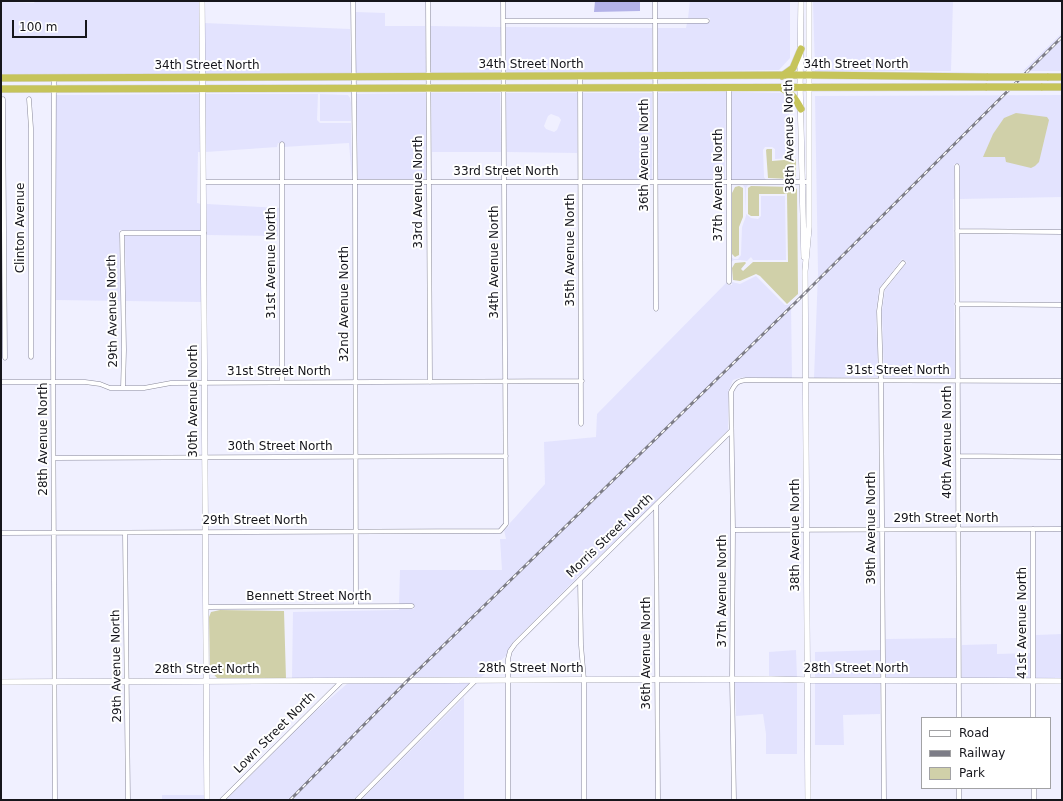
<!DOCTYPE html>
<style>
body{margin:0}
#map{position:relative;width:1063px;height:801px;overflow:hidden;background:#f0f0ff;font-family:"DejaVu Sans",sans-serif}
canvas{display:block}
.frame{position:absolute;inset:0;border:2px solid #16161c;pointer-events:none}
.legend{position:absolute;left:921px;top:717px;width:130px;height:72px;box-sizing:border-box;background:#fff;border:1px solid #a2a2a4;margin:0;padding:5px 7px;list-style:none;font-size:12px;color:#16161c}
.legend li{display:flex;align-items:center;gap:8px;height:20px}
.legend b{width:20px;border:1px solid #a2a2a4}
.scale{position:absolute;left:12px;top:20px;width:75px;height:18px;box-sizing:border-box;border:2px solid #16161c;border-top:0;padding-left:5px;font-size:12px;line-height:14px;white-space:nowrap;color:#16161c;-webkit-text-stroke:3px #fff;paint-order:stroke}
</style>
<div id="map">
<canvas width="1063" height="801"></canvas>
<div class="frame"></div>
<ul class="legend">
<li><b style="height:5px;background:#fff"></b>Road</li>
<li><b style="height:5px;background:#7d7d87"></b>Railway</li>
<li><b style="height:11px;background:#d0d0a9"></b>Park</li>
</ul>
<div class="scale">100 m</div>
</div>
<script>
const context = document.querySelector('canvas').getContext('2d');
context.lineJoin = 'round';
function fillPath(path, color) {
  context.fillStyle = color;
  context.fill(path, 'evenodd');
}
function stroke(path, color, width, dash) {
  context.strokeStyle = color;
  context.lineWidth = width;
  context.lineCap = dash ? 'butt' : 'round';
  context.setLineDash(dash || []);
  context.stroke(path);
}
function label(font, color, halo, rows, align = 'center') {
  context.font = font + ' "DejaVu Sans",sans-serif';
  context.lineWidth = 4;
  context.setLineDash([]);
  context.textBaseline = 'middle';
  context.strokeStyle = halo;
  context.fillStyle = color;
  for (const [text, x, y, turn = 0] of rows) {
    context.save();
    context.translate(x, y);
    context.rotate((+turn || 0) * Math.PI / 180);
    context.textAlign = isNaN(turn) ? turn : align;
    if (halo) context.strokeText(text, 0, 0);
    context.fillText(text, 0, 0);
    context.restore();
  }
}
fillPath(new Path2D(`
 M35,1H199V75H1V2L34,3Z
 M690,1H790V58L779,70L658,72V28H686L687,23H710V18H688Z
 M813,1H953L951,71H815Z
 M356,12L385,13V26H425L426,74H356Z
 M204,23L350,29L351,75H204Z
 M431,26L501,27L500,74H431Z
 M506,27L652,28V72L506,74Z
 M1062,33V71H1023Z
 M726,92L725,180H658V93Z
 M732,92L786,93L789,111L790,158L775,159V149L772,147H765L763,150L764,177L766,180H731Z
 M426,93V179H358L356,94Z
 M431,93H500L501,152H432Z
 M506,93H577V153L507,152ZM551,114L559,117L561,120L557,130L554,132L546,129L544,126L548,116Z
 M583,93H652V180L583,179Z
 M199,94L200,152H198L197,203L201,204V231L119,230L120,301L56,300V95Z
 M204,94H318L317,120L320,123H351L352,179L349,143L283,147V143H278L277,147L206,152Z
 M320,94L348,95L350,98L351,103V121H320Z
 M1062,95V110H1061L1062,115V197L960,199V164H954V199H953L955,378L884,377L882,311L885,290L907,262L902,259L879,289L876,311L878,377L814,378L818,273L815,96Z
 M743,185H748L746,188V214L751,218L758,219L761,216V196H785L786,260H753L751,257L747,261L740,260H734L731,262V257L734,259H738L741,255L742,227L746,216L745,188Z
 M207,204L279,208L278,236L207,235Z
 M125,236H201L202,302L126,301Z
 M756,276L785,305H788L791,303L792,378L746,377L739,378L733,380L728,392V430L653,505L579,576H577V578L513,642L506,656L480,678L476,677L292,678L293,612L399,610V609H414V604H399L400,570H502L500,539H506L504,530L509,526L510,523L545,484L544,442L596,437L597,414L727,282V285H732V282L740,284Z
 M1062,634V678H1036V635Z
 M956,638V678H886V639Z
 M997,644V654L1030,653V678H962V645Z
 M796,650L797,677H769V652Z
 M880,650V678H815V652Z
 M735,682L797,683V754H766V734L763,714L736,716Z
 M348,683H470L353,800H226L310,716Z
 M815,683H880V714L843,715L844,745H815Z
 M464,697V800H361Z
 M162,795H204V800H162Z`), '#e3e3fe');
fillPath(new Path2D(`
 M1016,113L1047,117L1049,120L1039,162L1035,166L1031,168L1006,162L1005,157H983L993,134L1004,118Z
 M767,149H772V161L796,159V176L791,179L768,178L766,150Z
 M739,186L743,188V217L739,227V255L735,257L732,254V193L735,187Z
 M751,186L793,187L797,189L798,294L787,304L760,276L756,274L740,281L733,280L732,268L735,263L745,262L746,263L741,269L743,271L753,262H788L787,194H759V216H751L748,214V188Z
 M220,610L284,611L286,679L217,678L210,670L209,617L211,612Z`), '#d0d0a9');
fillPath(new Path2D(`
 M595,1H640V11L594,12Z`), '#b3b2e8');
const street = new Path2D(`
 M353,1L355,182L356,606
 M428,1L430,382
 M655,1L656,309
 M504,21H707
 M580,76L581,424
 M54,78L53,352L55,800
 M729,87V282
 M3,99L5,358
 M29,99L31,128V357
 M282,144V382
 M957,166L959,718
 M204,182H809
 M957,231L1062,232
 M957,304L1062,305
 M1,382H85L100,384L110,388H144L171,383L582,381
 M123,388L124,350L122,233H204
 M958,456L1062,457
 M54,458L506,456
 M656,506L658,800
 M1033,529V718
 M733,530L1062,529
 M1,533L500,531L506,524L503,1
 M125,533L128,800
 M580,579L581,645L584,680V800
 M206,607L412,606
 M959,788V800
 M1034,788V800
 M222,800L342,681
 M357,800L476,680
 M508,800V659L510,651L515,644C587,572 659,502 731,431
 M734,800L732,679L733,530L731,392C735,384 737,381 746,380L1062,381
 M884,800L881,380L879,311L882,289L903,263`);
const secondary = new Path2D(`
 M202,1L207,800
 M801,1L800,87L804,257
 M1,682L771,679L808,680L1062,681
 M808,800L805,271L809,227V1`);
const highway = new Path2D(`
 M782,76L793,68L801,49
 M1047,77H1062
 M1,78L809,75L988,77
 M1041,87H1062
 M782,88C792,93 796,100 801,109
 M1,89L987,87`);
stroke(street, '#89899a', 5);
stroke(secondary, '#89899a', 6);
stroke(highway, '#d5d5d6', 8);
stroke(street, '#fff', 4);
stroke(secondary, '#fff', 5.5);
stroke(highway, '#c6c45a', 7);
const rail = new Path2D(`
 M290,800L408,680L796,302L1062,37`);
stroke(rail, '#7d7d87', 3);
stroke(rail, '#fff', 1.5, [4.5]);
const highwayBridge = new Path2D(`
 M988,77H1047
 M987,87H1041`);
stroke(highwayBridge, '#d5d5d6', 8, []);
stroke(highwayBridge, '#c6c45a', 7);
label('12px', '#16161c', '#fff', [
 ["34th Street North",531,65],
 ["34th Street North",856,65],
 ["34th Street North",207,66],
 ["38th Avenue North",790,136,-91],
 ["36th Avenue North",645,155,-90],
 ["33rd Street North",506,172],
 ["37th Avenue North",719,185,-90],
 ["33rd Avenue North",419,192,-90],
 ["Clinton Avenue",21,228,-90],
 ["35th Avenue North",571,250,-90],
 ["34th Avenue North",495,262,-90],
 ["31st Avenue North",272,263,-90],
 ["32nd Avenue North",345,304,-90],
 ["29th Avenue North",113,311,-91],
 ["31st Street North",898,371],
 ["31st Street North",279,372],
 ["30th Avenue North",194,401,-90],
 ["28th Avenue North",44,439,-90],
 ["40th Avenue North",948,442,-90],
 ["30th Street North",280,447],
 ["29th Street North",946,519],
 ["29th Street North",255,521],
 ["39th Avenue North",872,528,-90],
 ["38th Avenue North",796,535,-90],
 ["Morris Street North",610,536,-44],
 ["37th Avenue North",723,591,-90],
 ["Bennett Street North",309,597],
 ["41st Avenue North",1023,623,-90],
 ["36th Avenue North",647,653,-90],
 ["29th Avenue North",117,666,-91],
 ["28th Street North",531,669],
 ["28th Street North",856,669],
 ["28th Street North",207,670],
 ["Lown Street North",275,733,-45]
]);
</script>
